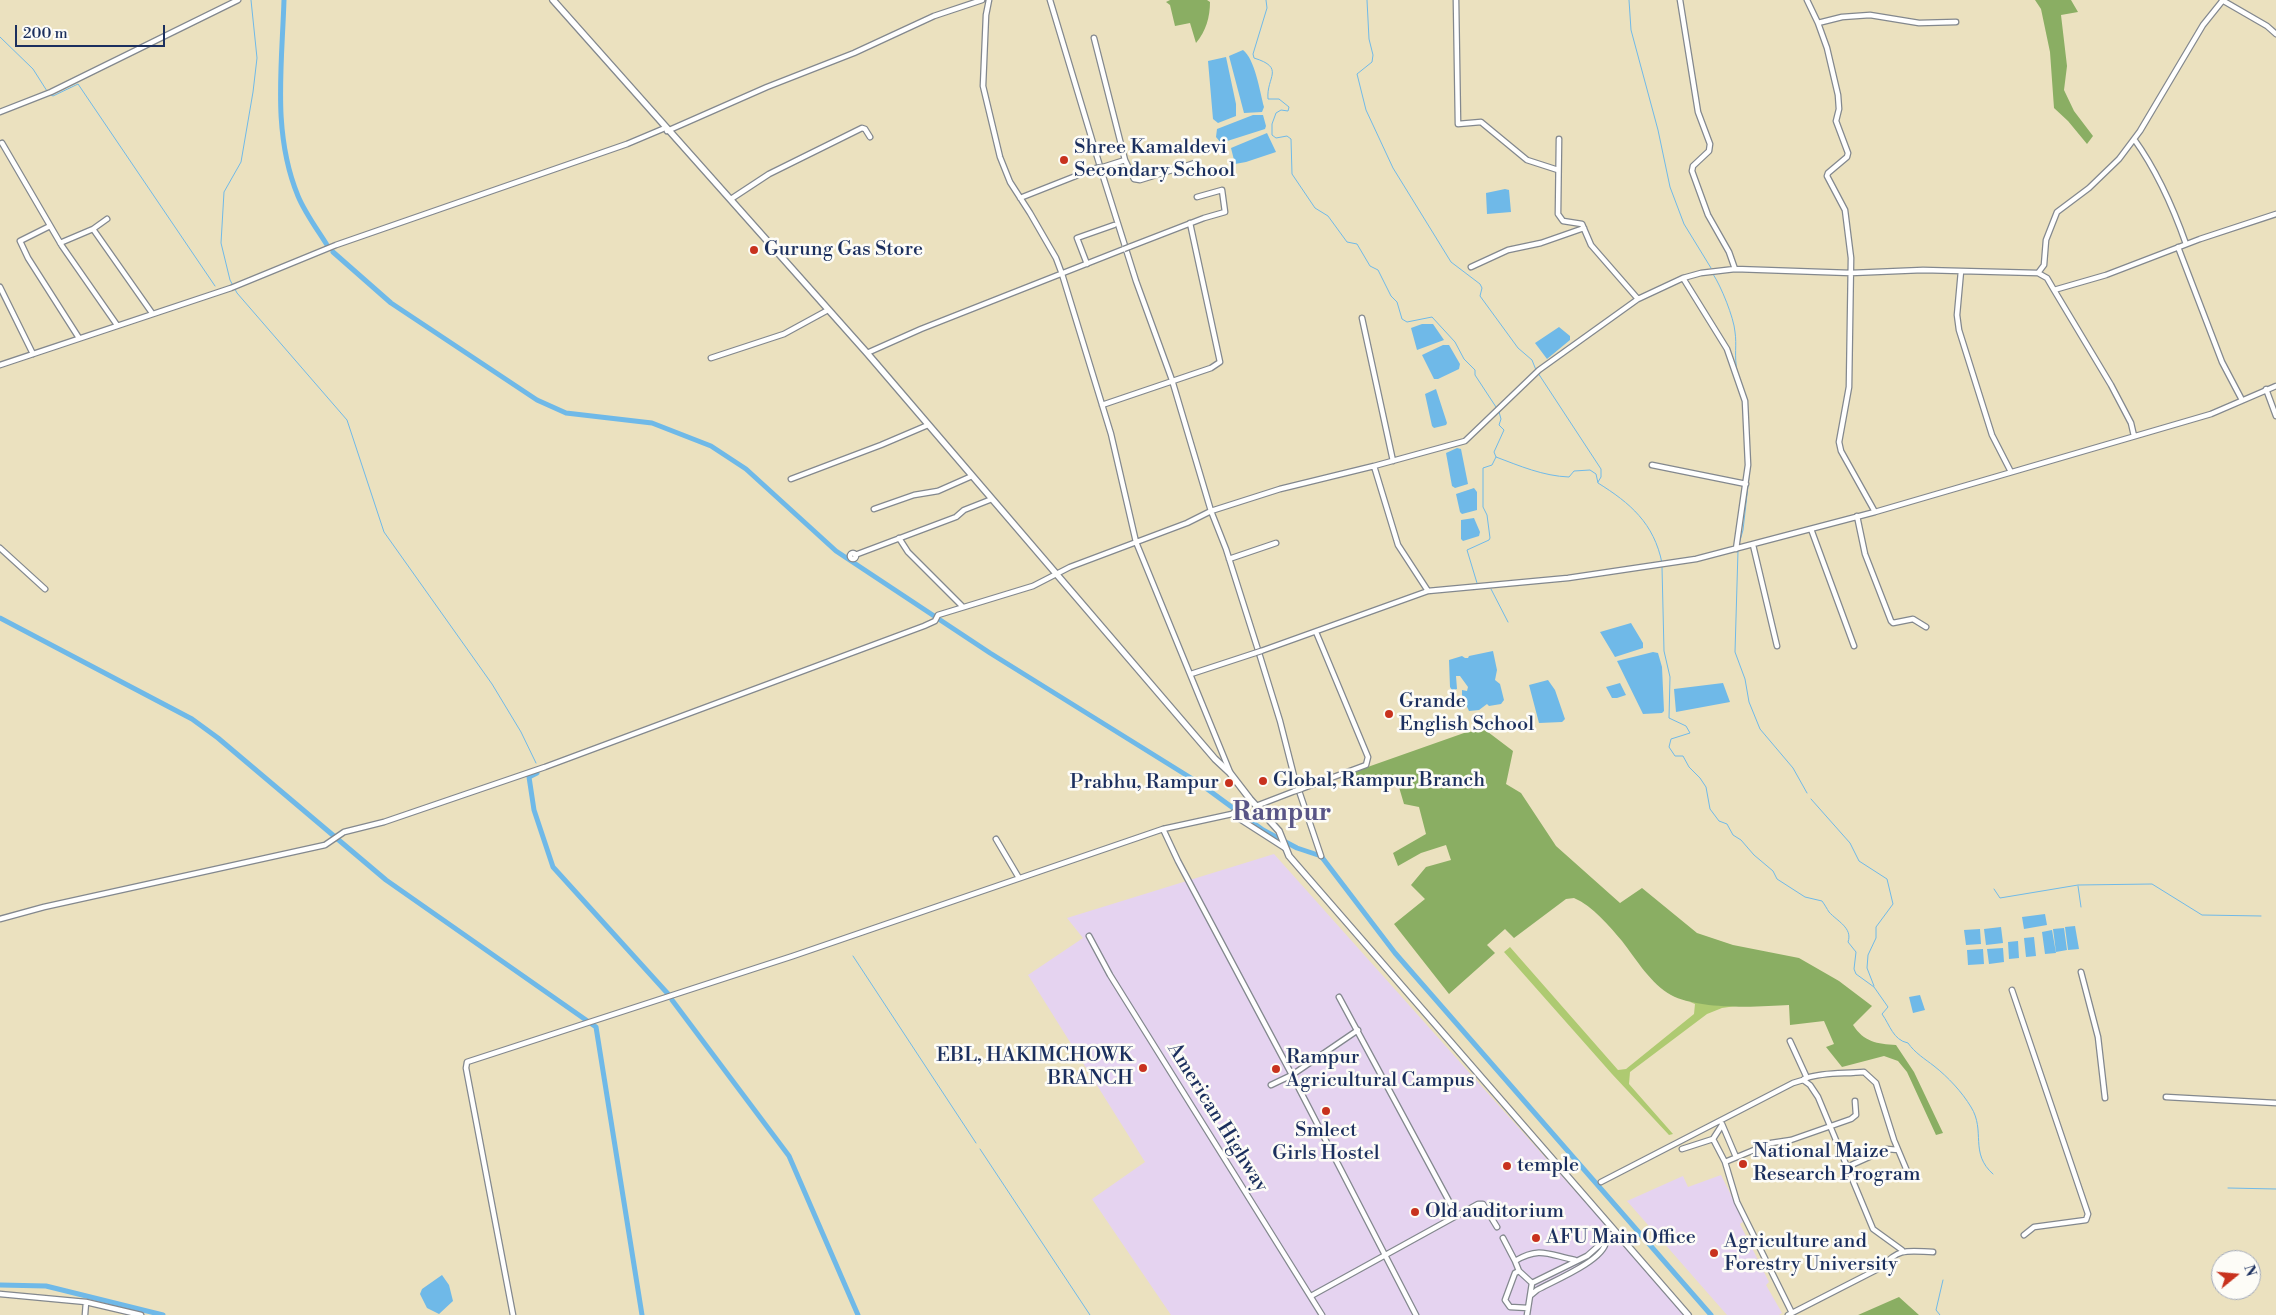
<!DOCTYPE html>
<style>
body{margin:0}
#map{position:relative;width:2276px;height:1315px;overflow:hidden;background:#ebe1bf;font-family:"Libre Bodoni",serif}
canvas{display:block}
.north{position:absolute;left:2211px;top:1250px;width:50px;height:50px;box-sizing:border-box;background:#fdfcf7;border:1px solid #a3aaba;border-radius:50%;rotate:73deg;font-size:14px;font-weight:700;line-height:20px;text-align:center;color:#1b2f5e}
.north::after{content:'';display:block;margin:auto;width:18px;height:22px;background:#c8321e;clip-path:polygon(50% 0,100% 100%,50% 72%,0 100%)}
.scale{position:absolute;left:15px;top:25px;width:150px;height:22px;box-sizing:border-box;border:2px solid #1b2f5e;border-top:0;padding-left:6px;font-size:15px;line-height:18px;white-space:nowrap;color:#1b2f5e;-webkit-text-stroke:4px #fdfcf7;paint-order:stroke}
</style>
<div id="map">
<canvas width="2276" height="1315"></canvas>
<div class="north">N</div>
<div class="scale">200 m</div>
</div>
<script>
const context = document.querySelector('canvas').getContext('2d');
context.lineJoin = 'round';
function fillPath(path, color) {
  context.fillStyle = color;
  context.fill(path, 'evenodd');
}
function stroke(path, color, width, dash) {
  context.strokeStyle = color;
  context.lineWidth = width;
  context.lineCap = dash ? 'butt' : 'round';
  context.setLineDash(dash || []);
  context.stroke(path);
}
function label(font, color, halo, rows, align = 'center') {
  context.font = font + ' "Libre Bodoni",serif';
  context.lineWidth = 5;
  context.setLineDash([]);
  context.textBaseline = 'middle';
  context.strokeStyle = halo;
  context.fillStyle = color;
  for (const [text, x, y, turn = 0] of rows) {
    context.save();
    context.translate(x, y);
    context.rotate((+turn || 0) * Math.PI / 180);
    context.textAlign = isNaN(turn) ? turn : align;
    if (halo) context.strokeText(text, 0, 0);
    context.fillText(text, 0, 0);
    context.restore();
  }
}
fillPath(new Path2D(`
 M1274,854L1686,1315H1171L1092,1199L1145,1162L1028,975L1083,938L1067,918Z
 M1721,1175L1744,1221L1740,1224L1769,1282L1766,1285L1782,1313L1779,1315H1727L1627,1201L1683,1176L1688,1187Z`), '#e5d3f0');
fillPath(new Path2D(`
 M1510,947L1618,1070L1626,1069L1694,1014L1695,1004L1690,1002L1736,1006L1722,1008L1707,1014L1630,1072L1629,1084L1673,1134L1669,1135L1612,1074L1504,952Z`), '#aeca71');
fillPath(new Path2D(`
 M1170,0H1207L1210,2C1210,17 1206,31 1196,43L1190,23L1175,26L1170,5L1166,2Z
 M2035,0H2071L2078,12L2061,15L2067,66L2064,90L2074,111L2093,136L2087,144L2068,121L2054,108L2050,52L2041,9Z
 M1484,729L1513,751L1506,784L1521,793L1556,846L1620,903L1642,888L1697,933L1733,945L1799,958L1839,981L1872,1006L1853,1025C1864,1042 1877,1044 1896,1045L1914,1072L1943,1133L1936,1135L1907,1072L1898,1061L1884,1056L1842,1067L1826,1047L1834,1044L1824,1021L1790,1025L1789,1005C1757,1007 1699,1010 1671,995C1651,984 1636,959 1622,941C1609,926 1593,906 1574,898L1566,899L1514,938L1505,929L1487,945L1495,953L1449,994L1394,924L1425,899L1411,885L1426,867L1451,860L1446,845L1421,853L1398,866L1393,853L1426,834L1419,807L1404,804L1396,777L1348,784L1345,775L1464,733Z
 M1899,1297L1919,1315H1858Z`), '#8aae63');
fillPath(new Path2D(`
 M1243,50C1255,59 1260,92 1264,107L1262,112L1244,113L1229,56Z
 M1226,57L1236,104V116L1218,123L1213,119L1208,61Z
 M1253,115H1263L1266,126L1265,129L1221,143L1216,137L1217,129Z
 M1267,133L1276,152L1246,162L1235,164L1231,148Z
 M1505,189L1509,190L1511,212L1487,214L1486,193Z
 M1422,324H1433L1444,340L1417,350L1411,328Z
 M1559,327L1570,336V340L1547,359L1535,343Z
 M1443,345H1449L1460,364L1459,369L1438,379H1434L1422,355Z
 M1436,389L1447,423L1446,425L1434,428L1432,426L1425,394Z
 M1457,448L1461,449L1468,484L1455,488L1452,486L1446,453Z
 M1474,488L1477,492V510L1462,514L1460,512L1456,494Z
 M1474,518L1480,532L1479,536L1463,541L1461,539V520Z
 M1631,623L1643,643V648L1615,657L1600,632Z
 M1493,651L1497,670L1495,680L1500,684L1504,700L1501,704L1489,706L1487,704L1479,710L1469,711L1462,696V690L1467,691L1468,687L1460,676H1456L1457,689L1452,690L1450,687L1449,660L1462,656L1465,658H1468L1469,656Z
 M1653,652L1658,653L1662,667L1664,711L1662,713L1643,714L1617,661Z
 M1548,680L1555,690L1565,719L1562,722L1539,723L1529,685Z
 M1620,683L1626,695L1617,698H1612L1606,687Z
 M1723,683L1730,702L1676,712L1674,689Z
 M2045,914L2047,925L2024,929L2022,917Z
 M2075,926L2079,949L2068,950L2065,927Z
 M2001,927L2003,943L1986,945L1984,929Z
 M2064,928L2067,950L2056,952L2053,929Z
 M1980,929L1981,944L1966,945L1964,930Z
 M2052,930L2056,953L2045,954L2042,932Z
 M2034,937L2036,956L2026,957L2024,938Z
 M2018,941L2019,958L2009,959L2008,942Z
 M2003,948L2004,962L1989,964L1987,949Z
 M1983,949L1984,964L1968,965L1967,950Z
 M1920,995L1925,1010L1913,1013L1909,997Z
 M442,1275L449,1285L453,1301L439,1314L427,1308L420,1294L422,1289Z`), '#6fb9e8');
stroke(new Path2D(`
 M251,0L257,58L253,92L241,162L224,192L221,243L230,280L237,293L347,420L384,532L492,684L521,732L536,763
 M1266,0L1267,8L1253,54L1254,58C1286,68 1266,77 1268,99H1279L1289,107L1288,111L1281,110L1276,113L1272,124V135L1276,138L1287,136L1291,139L1292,174L1315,208L1328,216L1347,242L1357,244L1370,266L1378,270L1391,296L1397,302L1402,319L1407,322L1432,317L1455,342L1464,359L1475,370V375L1496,407
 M1367,0L1369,39L1373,55L1372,62L1357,74L1366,110L1393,168L1451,262L1480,284L1482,288L1480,296L1518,348L1532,360L1536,370
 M1629,0L1631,30L1658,130L1670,187L1684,224L1711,268
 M0,37L33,69L47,91
 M49,94L53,96L78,84L215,286
 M1713,274C1721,286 1734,318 1735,332C1737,345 1734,355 1737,371
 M1538,373L1601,469V477L1598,482
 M1742,386L1746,396
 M1499,412L1501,419L1499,425L1504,430L1494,452L1496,457C1520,466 1543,476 1569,477L1574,471L1590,470L1596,474L1598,483C1630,503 1654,523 1662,563
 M1739,544L1743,530L1750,468
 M1738,551L1735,652L1745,679L1749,702L1760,729L1793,768L1807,793
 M1662,567L1664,651L1670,677L1669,718L1686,726L1690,733L1671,739L1669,747L1675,756H1683L1689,767L1700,778L1706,787L1710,809L1719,821L1727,824L1733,835L1741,840L1754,855L1773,871L1777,879L1805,897L1822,901C1825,905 1827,909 1829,912C1837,921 1853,928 1848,942L1856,952L1854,969L1856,974L1874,987L1888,1007L1882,1014C1890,1025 1893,1040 1908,1043C1915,1053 1925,1059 1934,1066C1948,1077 1962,1092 1971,1107C1986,1131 1969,1153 1993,1174
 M1477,583L1467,550L1489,540L1490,538L1487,515L1483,507V468L1492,465L1496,457
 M1491,589L1508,622
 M1811,799L1850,843L1859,861L1887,879L1893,904L1876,927V938L1868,955L1867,968L1874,986
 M2078,886L2081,907
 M1994,889L2000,898L2078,885L2152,884L2202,915L2261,916
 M853,956L976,1143
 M980,1149L1090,1315
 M2228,1188L2276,1189
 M1940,1315L1936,1310L1943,1280`), '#6fb9e8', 1);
stroke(new Path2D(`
 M284,0C282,66 272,133 298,196C305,213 317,229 327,245
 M333,252L391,303L537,400L566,413L652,423L711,446L746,469L836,551L990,653L1199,783L1263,830L1297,848L1321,856L1395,953L1711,1315
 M0,618L192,719L218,738L386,880L596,1027L642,1315
 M537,773L529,777L534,810L553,867L669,995
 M672,1000L789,1156L858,1315
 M0,1285L46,1286L163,1315`), '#6fb9e8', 5);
const minor = new Path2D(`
 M989,0L986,15L983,86L1000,157L1010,182L1030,213L1056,258L1062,274L1111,434L1136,542L1230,772
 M1050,0L1102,173L1136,281L1172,380L1211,511L1226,549L1259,653L1280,721L1294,776L1321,856
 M1456,0L1458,124L1481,122L1527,160L1558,170
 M1680,0L1698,112L1710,144L1709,151L1693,166L1692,171L1708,215L1729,252L1735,269
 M1807,0L1818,23L1827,48L1838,95L1839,109L1836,121L1848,153L1847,157L1828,173L1827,176L1845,210L1851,258L1849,387L1839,442L1841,451L1875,512
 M2222,0L2267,26L2276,34
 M1818,23L1842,17L1870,15L1919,23L1956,22
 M1094,38L1125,160L1103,167
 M0,112L51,92L238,0
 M667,131L767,87L854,53L934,16L982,0
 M1559,139L1558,214L1563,221L1582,224L1591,245L1638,299
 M2134,139C2157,171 2173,207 2186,244
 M2,143L62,246L117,325
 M1125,160L1134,179L1140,180L1195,163
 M1020,198L1096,168
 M731,199L769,174L862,128L865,129L870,137
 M107,219L93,229L152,313
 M50,226L20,241L28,258L79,338
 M60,243L93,229
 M1129,247L1204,218L1225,212L1222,190L1197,197
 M2178,247L2222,362L2242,400
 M1087,264L1077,238L1114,225
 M1471,267L1508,250L1541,243L1584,228
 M1961,271L1957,315L1959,330L1992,435L2011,472
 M2038,273L2047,278L2054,290L2106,275L2200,239L2276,214
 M1683,278L1727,349L1745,401L1748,465L1736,549
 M0,287L33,354
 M2054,290L2111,385L2131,423L2134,436
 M1362,318L1393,461
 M867,353L921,329L1124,249
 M711,358L784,334L828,310
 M0,365L231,288L336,245L627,144L665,128
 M2266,389L2276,416
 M1102,405L1211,368L1220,362L1190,223
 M1652,465L1746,484
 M1374,466L1398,545L1428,591
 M791,479L881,445L928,425
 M874,509L914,495L938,491L972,476
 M1857,516L1865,554L1891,621L1893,623L1913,619L1926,627
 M1811,529L1854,646
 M899,538L908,552L963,607
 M1753,545L1777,646
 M0,548L45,589
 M850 556a3 3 0 1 1 6 0a3 3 0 1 1-6 0Z
 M855,555L956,517L964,510L992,499
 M1229,559L1276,543
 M1261,651L1428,591L1568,578L1696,559L1875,512L2211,414L2276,386
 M1191,674L1255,653
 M1301,789L1366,765L1368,757L1316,632
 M1256,806L1295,791
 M1232,814L1285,848
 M1163,829L1178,861L1292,1075L1416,1315
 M996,839L1019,878
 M0,919L44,907L325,845L344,832L384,822L545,767L924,626L935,621L938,615L1033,586L1070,567L1187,523L1211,511L1280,489L1374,466L1465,441L1539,370L1638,299L1683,278L1701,273L1735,269L1851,273L1923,270L2038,273L2044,265L2046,240L2057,212L2089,188L2119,159L2140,131L2203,25L2223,0
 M1089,936L1110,975L1322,1315
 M2081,972L2098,1037L2105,1098
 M2012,990L2088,1214L2086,1220L2034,1227L2024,1235
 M1339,997L1457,1216
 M1790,1041L1807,1078L1804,1079
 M1807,1078C1824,1072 1844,1074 1864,1072L1876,1083L1894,1140L1907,1171
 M1271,1085L1292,1075L1358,1030
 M2166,1097L2276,1103
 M1722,1124L1736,1157
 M1713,1139L1725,1162
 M1682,1149L1713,1139L1722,1125
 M1847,1167L1887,1149L1898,1150
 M1601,1182L1793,1083L1803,1080L1810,1085L1818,1097L1873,1229L1902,1250
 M1503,1238L1515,1261
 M1519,1271L1515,1273L1505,1300L1510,1307L1528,1308
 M1532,1283L1519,1271L1515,1261C1540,1246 1549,1255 1575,1260
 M0,1294L86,1302L141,1315
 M1531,1295L1537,1290C1553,1281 1603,1261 1606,1242
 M1311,1296L1478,1204H1483L1497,1227
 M1792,1313L1737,1202L1725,1162L1771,1143L1791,1140L1851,1119L1856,1115L1855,1101
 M85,1315L86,1302
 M513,1315L466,1068L467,1062L793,956L1163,829L1232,814L1250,799
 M1527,1315L1532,1283L1587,1256L1604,1241
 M1788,1315L1882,1267C1899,1247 1909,1251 1933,1252`);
const secondary = new Path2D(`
 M553,0L867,353L1215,759L1230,773L1250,799L1279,831L1289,856L1688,1315`);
stroke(minor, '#83888e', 7);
stroke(secondary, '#83888e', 8);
stroke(minor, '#fff', 4.5);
stroke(secondary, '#fff', 5.5);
const minorBridge = new Path2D(`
 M1096,168L1103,167
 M1124,249L1129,247
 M1255,653L1261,651
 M1295,791L1301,789`);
stroke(minorBridge, '#83888e', 7, []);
stroke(minorBridge, '#fff', 4.5);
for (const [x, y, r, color] of [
 [1064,160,5,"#c8321e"],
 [754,250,5,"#c8321e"],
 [1389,714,5,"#c8321e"],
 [1263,781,5,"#c8321e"],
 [1229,783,5,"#c8321e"],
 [1143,1068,5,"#c8321e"],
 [1276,1069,5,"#c8321e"],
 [1326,1111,5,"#c8321e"],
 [1743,1164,5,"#c8321e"],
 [1507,1166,5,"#c8321e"],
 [1415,1212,5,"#c8321e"],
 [1536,1238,5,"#c8321e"],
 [1714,1253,5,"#c8321e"]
]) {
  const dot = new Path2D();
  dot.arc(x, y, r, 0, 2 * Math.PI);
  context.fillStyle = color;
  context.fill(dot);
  stroke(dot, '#fdfcf7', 2);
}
label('20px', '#1b2f5e', '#fdfcf7', [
 ["Shree Kamaldevi",1074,148],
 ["Secondary School",1074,171],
 ["Gurung Gas Store",764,250],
 ["Grande",1399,702],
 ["English School",1399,725],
 ["Global, Rampur Branch",1273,781],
 ["Prabhu, Rampur",1219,783,"right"],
 ["EBL, HAKIMCHOWK",1133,1056,"right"],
 ["BRANCH",1133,1079,"right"],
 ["Rampur",1286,1058],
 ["Agricultural Campus",1286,1081],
 ["Smlect",1326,1131,"center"],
 ["Girls Hostel",1326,1154,"center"],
 ["National Maize",1753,1152],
 ["Research Program",1753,1175],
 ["temple",1517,1166],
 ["Old auditorium",1425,1212],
 ["AFU Main Office",1546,1238],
 ["Agriculture and",1724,1242],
 ["Forestry University",1724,1265]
], 'left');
label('20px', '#1b2f5e', '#fdfcf7', [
 ["American Highway",1217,1118,58]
]);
label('bold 25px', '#595586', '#fdfcf7', [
 ["Rampur",1282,814]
]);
</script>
